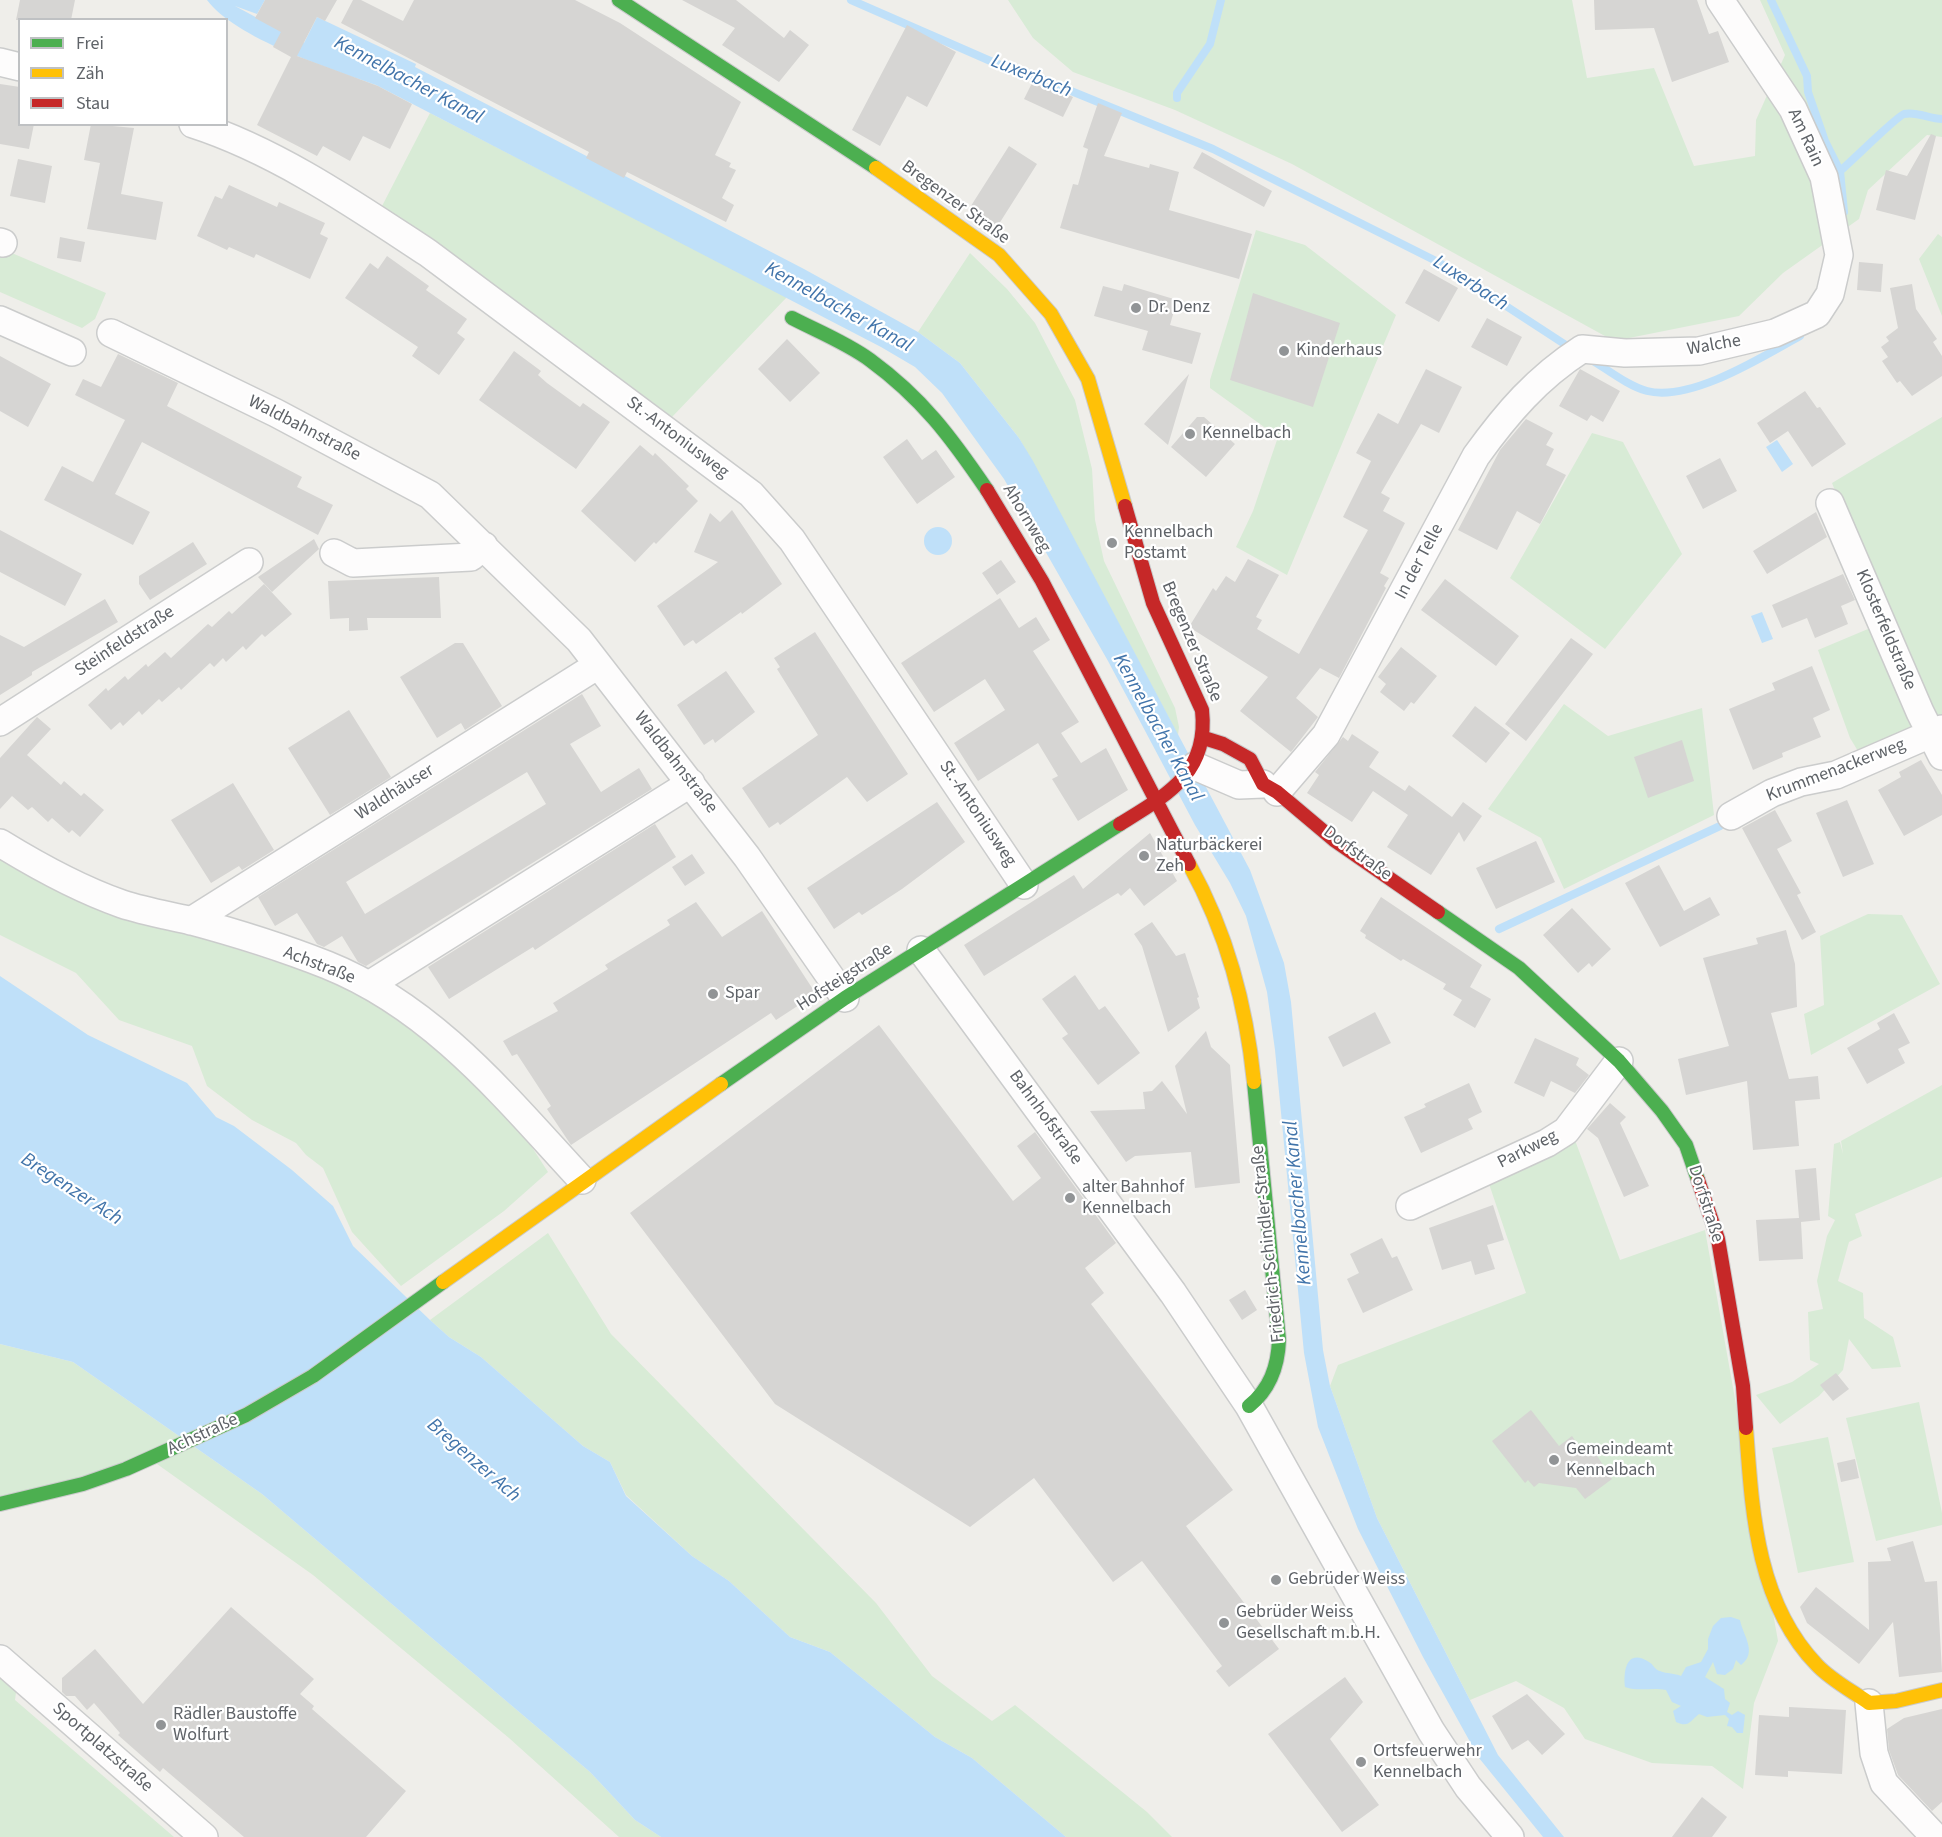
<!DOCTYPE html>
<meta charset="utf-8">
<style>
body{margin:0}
#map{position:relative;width:1942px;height:1837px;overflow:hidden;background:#efeeea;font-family:"Source Sans 3",sans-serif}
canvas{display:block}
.legend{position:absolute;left:18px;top:18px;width:210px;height:108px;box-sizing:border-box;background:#fff;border:2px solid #bfc1c3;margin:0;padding:8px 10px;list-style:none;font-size:18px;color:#5f6368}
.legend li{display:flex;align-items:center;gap:12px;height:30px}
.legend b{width:30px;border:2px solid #bfc1c3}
</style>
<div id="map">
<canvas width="1942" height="1837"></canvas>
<ul class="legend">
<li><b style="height:8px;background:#4caf50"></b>Frei</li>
<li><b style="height:8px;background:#ffc107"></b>Zäh</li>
<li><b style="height:8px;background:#c62828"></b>Stau</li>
</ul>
</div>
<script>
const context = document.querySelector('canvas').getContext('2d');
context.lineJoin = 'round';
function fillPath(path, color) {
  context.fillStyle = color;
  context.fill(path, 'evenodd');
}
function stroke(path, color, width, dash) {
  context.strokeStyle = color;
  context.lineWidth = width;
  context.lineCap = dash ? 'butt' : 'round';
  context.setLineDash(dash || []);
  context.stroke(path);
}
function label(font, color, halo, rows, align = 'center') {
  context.font = font + ' "Source Sans 3",sans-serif';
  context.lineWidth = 4.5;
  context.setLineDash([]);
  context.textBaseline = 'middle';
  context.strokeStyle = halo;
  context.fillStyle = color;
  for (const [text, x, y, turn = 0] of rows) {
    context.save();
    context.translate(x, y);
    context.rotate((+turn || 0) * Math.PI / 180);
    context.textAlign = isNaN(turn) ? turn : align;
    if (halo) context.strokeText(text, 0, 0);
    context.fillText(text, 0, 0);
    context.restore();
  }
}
fillPath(new Path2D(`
 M1008,0H1572L1587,78L1654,68L1694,166L1755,156L1756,120L1785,55L1760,0H1942V137L1927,135L1868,190L1859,219L1783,273L1739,316L1614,341L1292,164L1175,110L1073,72L1033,38Z
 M430,113L787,297L672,417L541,319L381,208Z
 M1256,230L1305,245L1396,315L1287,575L1236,547L1253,511L1278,437L1210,388V380Z
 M1938,234L1942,237V316L1919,259Z
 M0,248L106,293L95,319L82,328L0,292Z
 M970,253L1007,289L1035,323L1075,400L1092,469L1095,520L1104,561L1175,708L1179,727L1178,735L1019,438L960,363L918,332Z
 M1942,417V723L1861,756L1850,738L1818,650L1887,621L1832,483Z
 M1592,433L1623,442L1682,554L1605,649L1510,578Z
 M1564,704L1608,736L1702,708L1714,815L1564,889L1541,838L1488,809Z
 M0,856L54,890L341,983L387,1003L467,1071L517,1124L548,1172L504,1211L401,1286L352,1232L323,1168L306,1155L296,1143L252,1120L207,1086L192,1046L119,1020L76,973L0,935Z
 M1868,914L1902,915L1940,984L1811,1055L1804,1014L1824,1005L1820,936Z
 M1942,1085V1177L1855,1214L1862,1236L1849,1242L1838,1281L1863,1293L1864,1318L1893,1337L1901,1367L1872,1369L1849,1339L1843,1370L1819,1396L1780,1424L1756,1395L1792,1382L1819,1364L1810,1360L1808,1312L1823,1309L1817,1281L1827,1236L1835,1220L1828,1216L1834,1144L1840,1142L1843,1154L1841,1141Z
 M1573,1135L1620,1260L1705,1230L1778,1641L1754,1703L1743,1789L1712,1766L1652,1763L1585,1739L1564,1708L1516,1681L1470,1700L1377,1518L1330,1386L1338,1365L1526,1293L1487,1178Z
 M548,1233L611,1334L876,1603L932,1676L992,1721L1015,1705L1147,1812L1172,1837H1066L972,1758L935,1737L830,1652L790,1637L729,1581L692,1556L626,1495L610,1462L583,1446L481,1357L449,1337L430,1320Z
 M0,1344L73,1362L262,1494L590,1772L635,1820L661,1837H619L509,1738L313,1575L157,1464L0,1496Z
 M1919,1402L1942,1513V1525L1876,1541L1846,1418Z
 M1828,1437L1854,1562L1798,1573L1772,1448Z
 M0,1671L17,1685L15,1700L174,1837H0Z`), '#d8ebd6');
fillPath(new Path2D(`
 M207,0H265L257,14L235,6L304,43L317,17L416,64L415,67L804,269L918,332L960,363L1019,438L1033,461L1250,870L1284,963L1291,1002L1323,1350L1330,1386L1377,1518L1498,1755L1564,1837H1543L1479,1758L1423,1657L1358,1529L1318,1427L1304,1353L1275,1050L1267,992L1246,916L1230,883L1195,825L1108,661L1004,479L942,393L915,367L881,347L376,85C330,69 235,38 207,0Z
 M1777,440L1793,464L1782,472L1766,447Z
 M924 541a14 14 0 1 1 28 0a14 14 0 1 1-28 0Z
 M1762,612L1773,639L1762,643L1751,616Z
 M0,976L88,1035L187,1083L216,1117L234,1126L292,1170L333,1206L353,1246L430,1320L449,1337L481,1357L583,1446L610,1462L626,1496L692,1556L729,1581L790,1637L830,1652L935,1737L972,1758L1066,1837H661L635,1820L590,1772L262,1494L73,1362L0,1344Z
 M1731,1617L1740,1620C1743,1636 1758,1652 1741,1665L1736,1660L1733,1669L1725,1675L1717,1674L1713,1662L1705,1677L1724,1689L1725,1699L1730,1703L1727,1712L1732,1715L1738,1711L1745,1715L1743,1733H1737L1732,1727L1727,1726L1729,1719L1725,1715L1707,1717L1699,1714C1690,1721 1689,1728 1676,1722L1673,1711L1681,1706L1672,1702L1666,1690C1651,1687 1640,1692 1625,1687C1623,1670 1627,1648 1649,1662C1653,1664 1655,1670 1660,1671C1667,1674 1675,1673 1681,1676L1686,1667L1701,1662L1708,1649V1639L1713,1626L1721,1618Z`), '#bfe0f9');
stroke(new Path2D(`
 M851,0L995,63L1027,73L1213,149L1440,263L1572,349
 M1771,0L1807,76L1808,92L1825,141L1840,171
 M1177,98V93L1210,44L1221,0
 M1844,212L1840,171C1851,162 1897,116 1904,114C1917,111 1929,119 1942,119
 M1590,359C1607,369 1628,386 1647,391C1691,402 1762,357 1800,336
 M1499,929L1720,826`), '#bfe0f9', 8);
fillPath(new Path2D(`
 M20,0H75L71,20H16Z
 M265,0H337L325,21L317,17L297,56L378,86L412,104L390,149L363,136L350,161L323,146L317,156L257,125L291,57L273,47L281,32L255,18Z
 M353,0H361L403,21L414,0H575L620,23L741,102L715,155L731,163L729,167L736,170L722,198L734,205L726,222L627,172L624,178L586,158L589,152L341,23Z
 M682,0H736L784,38L790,30L809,45L779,82L722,45L735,28Z
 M1594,0H1697L1709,34L1718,31L1729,62L1672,82L1654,28L1595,30Z
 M907,25L956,52L927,107L907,96L880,146L852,130Z
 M1034,79L1073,97L1063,117L1024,99Z
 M0,84L20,87V124H34L29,149L0,144Z
 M1098,103L1122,113L1104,156L1149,168L1150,164L1179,172L1169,210L1252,234L1239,279L1060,228L1073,184L1078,185L1088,149L1083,147Z
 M91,124L134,128L121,194L163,202L156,240L87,229L100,163L84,160Z
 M1931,134L1936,136L1915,220L1876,210L1886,170L1907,176Z
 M1009,146L1037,164L997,227L969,209Z
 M1202,152L1272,191L1264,207L1193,168Z
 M18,159L52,166L45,203L10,196Z
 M229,185L277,207L279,202L325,223L320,234L328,238L310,279L256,254L254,258L229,247L227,250L197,236L215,196L222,199Z
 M60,237L85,242L81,262L57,258Z
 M387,256L429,286L426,290L467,319L457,333L465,339L439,375L412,356L418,347L345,298L370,263L378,269Z
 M1859,262L1883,264L1881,292L1857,290Z
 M1424,269L1458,288L1439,322L1405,303Z
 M1124,284L1177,300L1170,325L1201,333L1192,364L1142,350L1148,331L1094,316L1103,286L1122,291Z
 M1912,284L1916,309L1937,339L1933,342L1942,356V376L1912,396L1900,381L1897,383L1882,361L1888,357L1881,347L1889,341L1886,337L1898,328L1890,288Z
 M1253,293L1340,323L1313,407L1230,380Z
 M1487,318L1522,337L1507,366L1471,347Z
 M787,339L820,373L790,402L758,369Z
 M514,351L541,371L538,375L547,383L580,407L583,403L610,422L576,469L479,400Z
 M118,354L178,383L167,406L302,477L297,487L333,505L318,535L142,442L115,494L150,512L133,545L44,500L62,466L93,482L125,420L75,395L83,379L101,387Z
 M0,356L51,384L28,427L0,411Z
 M1426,369L1462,387L1439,433L1421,424L1381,493L1390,498L1383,511L1405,523L1380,573L1389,578L1384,586L1386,588L1339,678L1320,668L1296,698L1318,717L1291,752L1240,711L1268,677L1189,627L1213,588L1216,591L1226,576L1235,582L1248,559L1279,575L1256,617L1262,620L1257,629L1299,654L1368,530L1343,517L1371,461L1356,453L1378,413L1398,424Z
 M1580,369L1620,391L1603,422L1591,415L1587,421L1559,406Z
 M1189,374L1168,445L1144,424Z
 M1805,391L1817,408L1820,407L1846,444L1812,467L1788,431L1770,443L1757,423Z
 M1197,417H1204L1235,444L1206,477L1171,447Z
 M1526,419L1553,433L1546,445L1554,449L1546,465L1566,475L1540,524L1517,511L1497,550L1458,530L1500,450Z
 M907,439L922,460L936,450L955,477L917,504L883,457Z
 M640,445L653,456L655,453L689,486L686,489L698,501L656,544L654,542L635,562L581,511Z
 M1720,458L1737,491L1703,509L1686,476Z
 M732,510L782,584L742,614L741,612L696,644L693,640L684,646L657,606L718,562L694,552L710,513L720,522Z
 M1816,512L1827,537L1767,574L1753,551Z
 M0,530L82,574L65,606L0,572Z
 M314,539L319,549L272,592L258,577Z
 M193,542L207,564L150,600L139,584V576Z
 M1001,560L1016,582L997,595L982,573Z
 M1843,574L1855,600L1841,606L1848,624L1815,638L1807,618L1782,628L1772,605Z
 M439,577L441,618H367L368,630L349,631V618L330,619L328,581Z
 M1445,579L1519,636L1496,666L1421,610Z
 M264,584L292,614L265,637L262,634L246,650L243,646L226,662L223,658L214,667L210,663L181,690L179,687L162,702L159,699L142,715L139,711L123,726L120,722L111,730L88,705L106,688L108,691L125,676L128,680L146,664L148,667L165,652L171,658L208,624L212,627L229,611L232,614Z
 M1000,598L1019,628L1036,617L1050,640L1033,651L1079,722L1061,733L1081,763L1106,748L1128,790L1078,821L1052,779L1058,776L1038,743L978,781L954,743L1005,710L985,679L934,712L901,663Z
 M105,599L118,622L32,672V675L0,695V635L24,647Z
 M815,632L908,774L867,802L847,777L780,825L778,822L769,828L742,788L818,735L777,669L780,667L774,658Z
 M1571,638L1593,654L1526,741L1505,724Z
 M455,643H463L502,706L465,730L461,723L437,738L400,677Z
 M1401,647L1437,676L1414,704L1411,702L1404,711L1380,692L1386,684L1378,677Z
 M1812,666L1830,710L1813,718L1821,737L1782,753L1783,757L1753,770L1729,709L1775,690L1772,683Z
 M726,671L755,712L715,743L713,739L704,745L677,705Z
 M582,694L601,726L570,744L601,792L639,768L652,789L366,966L358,962L342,936L324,947L317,944L297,913L275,926L258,897ZM527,772L546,804L365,914L346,882Z
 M1475,706L1510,733L1486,763L1452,736Z
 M349,710L391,777L330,815L288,748Z
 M37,717L51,729L27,755L61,785L64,781L81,796L84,793L104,810L80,837L72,830L69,833L52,818L48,822L32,807L28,810L12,796L0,809V758Z
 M1352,734L1379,752L1369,767L1405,791L1409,785L1452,817L1463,802L1482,816L1464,842L1459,832L1431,875L1387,847L1408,815L1373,791L1352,822L1307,793L1319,775L1315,772L1343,737L1348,741Z
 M1682,740L1694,781L1648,798L1634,757Z
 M1921,760L1942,795V815L1904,836L1878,790L1901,777L1899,772Z
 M233,783L274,850L242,870L239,866L211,883L171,820Z
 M1847,800L1874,864L1843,877L1816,813Z
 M937,802L965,842L902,889L862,915L859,912L834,929L807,888Z
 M1775,810L1792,841L1777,849L1801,893L1797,895L1816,932L1802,940L1742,828Z
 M655,824L676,857L535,950L533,947L449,999L428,967Z
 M1150,833L1177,881L1144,906L1130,888L1121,896L1118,893L984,976L964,945L1074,875L1083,889Z
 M1536,841L1555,882L1496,909L1476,868Z
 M692,854L705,873L685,886L672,867Z
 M1659,865L1684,911L1710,897L1720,915L1660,947L1625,883Z
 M1381,897L1482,965L1470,987L1491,999L1475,1028L1453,1015L1462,1000L1443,989L1446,984L1403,959L1401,961L1365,938L1366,935L1360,931Z
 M696,902L722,937L762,911L816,994L776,1020L771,1013L571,1145L547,1109L551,1106L517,1054L512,1056L503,1041L558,1011L553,1003L608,969L605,965L670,925L667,920Z
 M1572,908L1611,949L1592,967L1589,963L1578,973L1543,935Z
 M1152,922L1176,956L1185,953L1199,997L1197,998L1200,1008L1168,1032L1142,946L1134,934Z
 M1786,930L1795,964L1797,1007L1771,1013L1789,1079L1818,1076L1820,1099L1795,1101L1799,1146L1753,1150L1747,1081L1686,1095L1678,1059L1729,1046L1703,958L1758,944L1756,938Z
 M1075,975L1099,1010L1105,1006L1140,1053L1098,1085L1062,1038L1068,1034L1042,999Z
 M1375,1012L1391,1043L1343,1067L1328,1037Z
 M1894,1013L1910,1043L1898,1049L1905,1063L1867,1084L1847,1048L1880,1029L1877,1023Z
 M879,1025L1013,1201L1041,1178L1017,1146L1035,1132L1116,1243L1085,1268L1104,1293L1091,1304L1233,1490L1186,1526L1279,1649L1229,1687L1216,1671L1222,1666L1142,1561L1113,1582L1034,1478L970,1527L775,1404L630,1213Z
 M1206,1031L1211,1047L1230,1065L1240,1183L1195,1188L1191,1152L1135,1156L1126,1162L1090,1111L1145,1109L1143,1092L1152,1091L1162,1081L1187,1114L1175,1066Z
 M1535,1038L1579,1058L1576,1065L1589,1075L1575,1093L1551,1081L1544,1097L1514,1083Z
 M1469,1083L1482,1112L1468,1119L1473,1129L1421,1153L1404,1117L1426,1107L1424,1104Z
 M1610,1103L1626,1117L1620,1123L1649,1186L1624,1197L1598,1138L1587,1129Z
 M1816,1168L1820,1220L1801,1222L1803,1259L1759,1261L1756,1220L1799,1218L1795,1170Z
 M1493,1205L1504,1240L1487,1245L1495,1269L1475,1275L1471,1261L1442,1270L1429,1228Z
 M1382,1238L1392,1258L1397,1256L1413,1290L1363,1313L1347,1279L1359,1273L1350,1254Z
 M1245,1290L1257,1310L1242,1320L1229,1300Z
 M1836,1373L1849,1389L1833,1401L1820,1385Z
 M1531,1410L1559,1446L1572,1436L1580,1448L1585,1444L1591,1452L1594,1451L1612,1479L1585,1499L1576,1488L1539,1483L1534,1487L1528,1480L1525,1483L1492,1441Z
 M1855,1459L1859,1478L1841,1482L1837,1463Z
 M1913,1541L1925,1582L1937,1581L1942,1672L1899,1677L1893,1622L1859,1664L1807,1623L1800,1607L1816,1587L1869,1630L1868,1562L1891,1561L1887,1548Z
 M231,1607L314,1679L300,1694L314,1706L312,1709L406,1791L366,1837H244L163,1768L160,1772L118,1735L120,1733L94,1703L87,1710L75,1696H66L62,1692V1678L95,1649L143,1704Z
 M1345,1677L1363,1702L1330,1739L1379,1805L1342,1832L1268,1734Z
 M1527,1694L1565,1734L1542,1755L1528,1740L1512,1750L1492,1716Z
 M1789,1707L1846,1710L1842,1774L1788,1771V1777L1755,1775L1759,1715L1789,1717Z
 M1942,1709V1802L1932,1811L1898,1775L1889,1750L1887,1729L1904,1718Z
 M1702,1797L1727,1817L1712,1837H1672Z`), '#d6d5d3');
const street = new Path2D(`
 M0,62L20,67
 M193,124C277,151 355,205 428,253L751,494L792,540L1024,885
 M0,242L3,243
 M0,320L72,352
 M111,333L276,413L430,495L579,640L747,857L845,998
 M1830,503L1920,712L1942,756
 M334,553L353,563L471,557L484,546
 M0,722L249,562
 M1195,766L1239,785L1263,784
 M1277,792L1326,735L1476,456C1507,413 1537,378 1582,349L1625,353L1699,351L1775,333L1817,314L1830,294L1839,255L1824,177L1793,109L1720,0
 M1731,816L1772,793L1801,782L1836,775L1942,729
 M0,843C39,867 79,889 122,904C143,911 166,915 188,920C233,932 284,948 327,965C434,1008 506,1098 582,1180
 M191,921L598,665
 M921,950L1173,1293L1249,1406L1431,1731L1468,1787L1510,1837
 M369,985L691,783
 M1410,1206L1547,1143L1566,1131L1619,1061
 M0,1659L204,1837
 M1869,1703L1874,1753L1884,1783L1935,1837`);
const fast = new Path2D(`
 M619,0L876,168
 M792,318C817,331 847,343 870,360C922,398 951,437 987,490
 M1438,912L1519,968L1619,1061L1662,1111L1686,1145L1698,1180
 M721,1084L845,998L1120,824
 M1249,1406C1270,1389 1278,1367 1279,1340L1254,1082
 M0,1504L83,1484L126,1469L246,1415L313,1376L443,1282`);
const slow = new Path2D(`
 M876,168L999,255L1051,314L1088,379L1125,506
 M1189,864C1227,933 1246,1004 1254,1082
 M443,1282L721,1084
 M1746,1428C1752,1510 1756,1602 1817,1665C1831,1680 1852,1691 1869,1703L1896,1701L1942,1690`);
const jam = new Path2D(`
 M987,490L1042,581L1189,864
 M1204,738L1223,744L1250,759L1263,784L1277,792L1334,840L1438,912
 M1120,824C1167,795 1209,773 1202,710L1153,603L1125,506
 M1698,1180L1718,1239L1743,1386L1746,1428`);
stroke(street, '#cbcccc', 30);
stroke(fast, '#cacacb', 16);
stroke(slow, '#cacacb', 16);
stroke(jam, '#cacacb', 16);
stroke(street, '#fdfcfc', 27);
stroke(fast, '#4caf50', 14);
stroke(slow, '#ffc107', 14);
stroke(jam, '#c62828', 14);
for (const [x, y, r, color] of [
 [1136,308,6,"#919496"],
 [1284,351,6,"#919496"],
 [1190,434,6,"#919496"],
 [1112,543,6,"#919496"],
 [1144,856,6,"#919496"],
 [713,994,6,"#919496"],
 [1070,1198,6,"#919496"],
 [1554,1460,6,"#919496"],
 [1276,1580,6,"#919496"],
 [1224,1623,6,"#919496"],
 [161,1725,6,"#919496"],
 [1361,1762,6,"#919496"]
]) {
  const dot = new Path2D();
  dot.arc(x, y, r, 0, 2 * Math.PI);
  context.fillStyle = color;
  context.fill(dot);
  stroke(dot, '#fff', 2);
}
label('18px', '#5f6368', '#fff', [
 ["Am Rain",1805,138,65],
 ["Bregenzer Straße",955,203,36],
 ["Walche",1714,346,-10],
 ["Waldbahnstraße",304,429,27],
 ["St.-Antoniusweg",677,438,37],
 ["Ahornweg",1026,519,59],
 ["In der Telle",1420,562,-62],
 ["Klosterfeldstraße",1885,630,67],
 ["Steinfeldstraße",125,642,-33],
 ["Bregenzer Straße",1191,642,67],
 ["Waldbahnstraße",675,763,52],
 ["Krummenackerweg",1836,771,-21],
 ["Waldhäuser",395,793,-32],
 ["St.-Antoniusweg",977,814,56],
 ["Dorfstraße",1357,854,36],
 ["Achstraße",319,966,21],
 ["Hofsteigstraße",845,978,-33],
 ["Bahnhofstraße",1045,1118,54],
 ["Parkweg",1528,1150,-27],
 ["Dorfstraße",1705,1204,72],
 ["Friedrich-Schindler-Straße",1269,1244,-96],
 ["Achstraße",203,1435,-25],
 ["Sportplatzstraße",102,1748,41]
]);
label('18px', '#5f6368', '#fff', [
 ["Dr. Denz",1148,308],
 ["Kinderhaus",1296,351],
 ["Kennelbach",1202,434],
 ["Kennelbach",1124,533],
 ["Postamt",1124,554],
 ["Naturbäckerei",1156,846],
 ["Zeh",1156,867],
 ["Spar",725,994],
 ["alter Bahnhof",1082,1188],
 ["Kennelbach",1082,1209],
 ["Gemeindeamt",1566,1450],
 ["Kennelbach",1566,1471],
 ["Gebrüder Weiss",1288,1580],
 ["Gebrüder Weiss",1236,1613],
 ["Gesellschaft m.b.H.",1236,1634],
 ["Rädler Baustoffe",173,1715],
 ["Wolfurt",173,1736],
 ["Ortsfeuerwehr",1373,1752],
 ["Kennelbach",1373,1773]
], 'left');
label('italic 20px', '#4174aa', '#fff', [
 ["Luxerbach",1031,77,22],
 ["Kennelbacher Kanal",408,81,28],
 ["Luxerbach",1470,284,33],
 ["Kennelbacher Kanal",838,308,29],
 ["Kennelbacher Kanal",1157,728,61],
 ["Bregenzer Ach",71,1190,33],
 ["Kennelbacher Kanal",1299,1203,-95],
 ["Bregenzer Ach",473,1461,41]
]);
</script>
